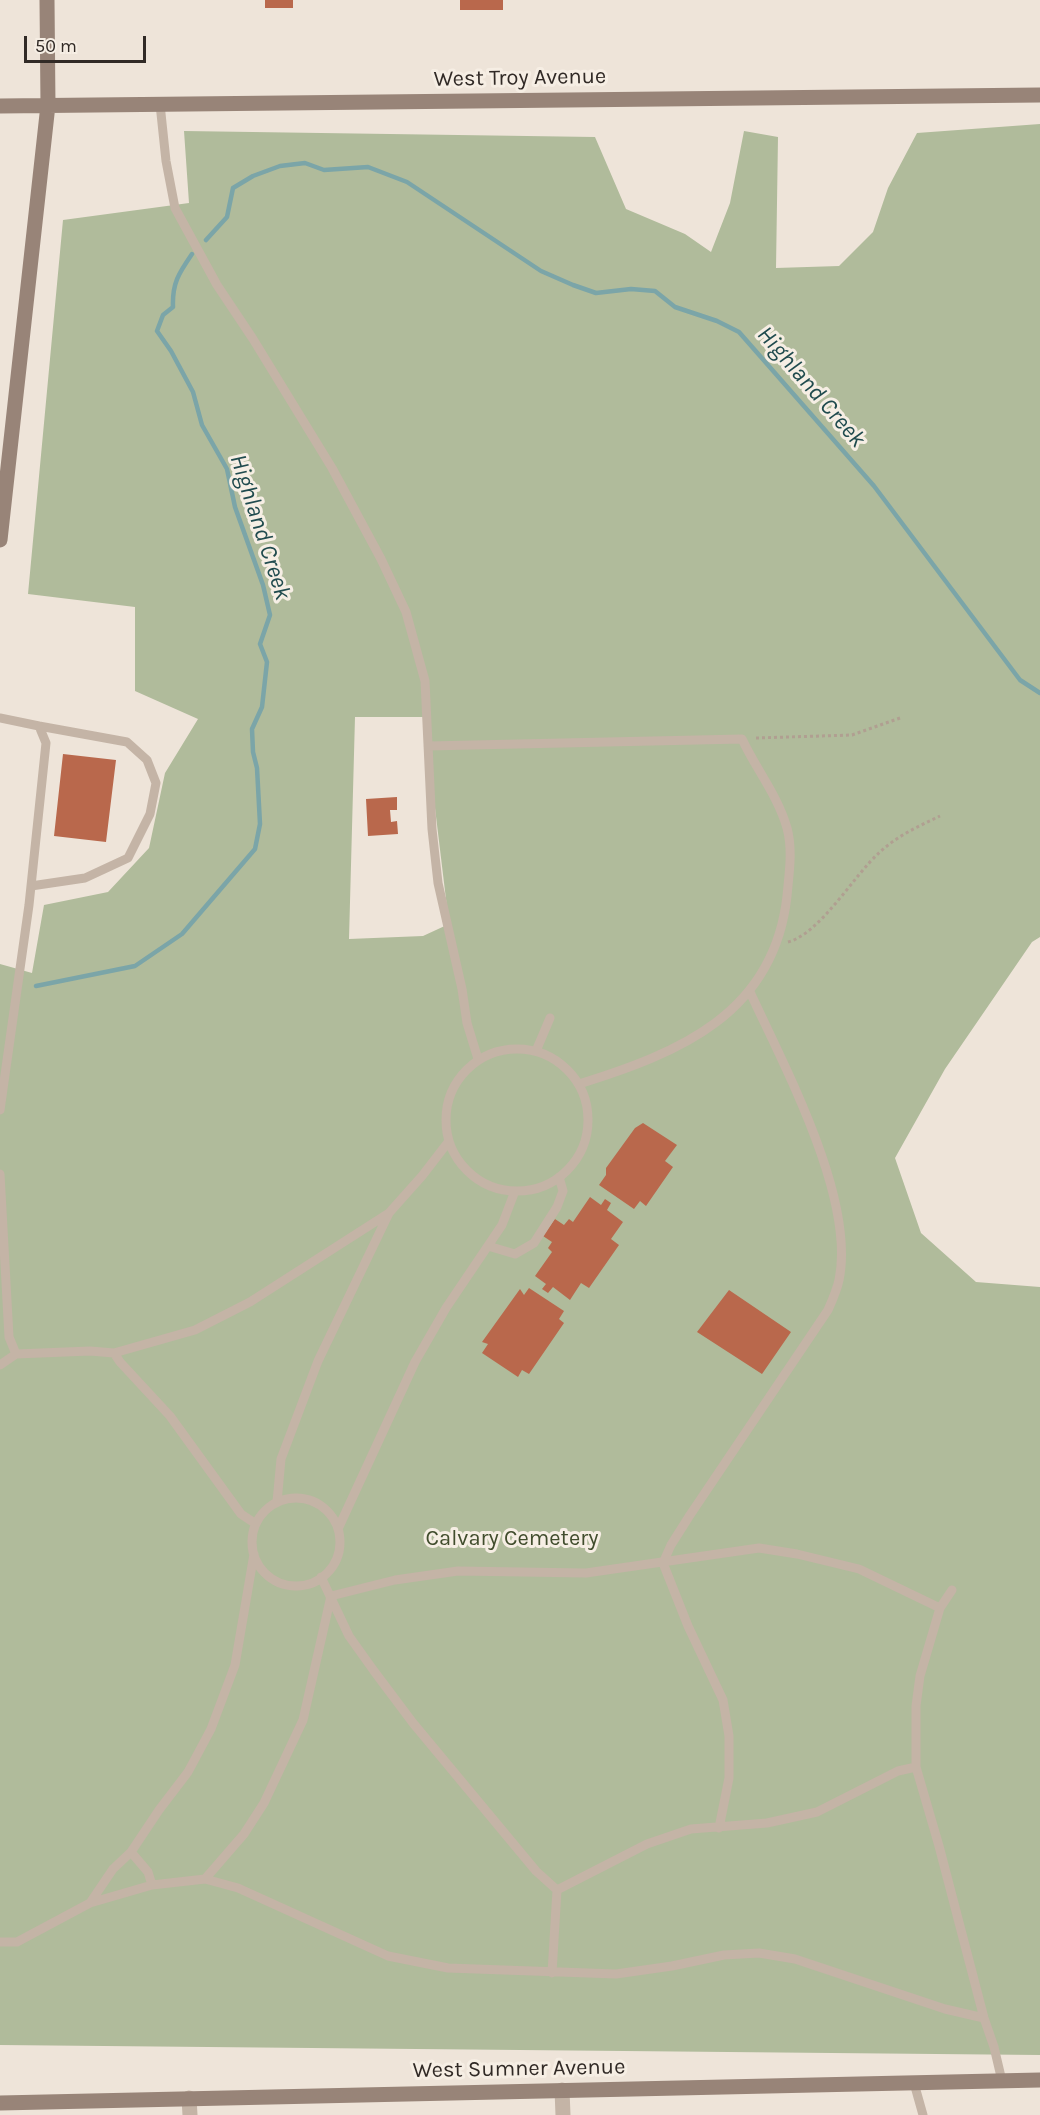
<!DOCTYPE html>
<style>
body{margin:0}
#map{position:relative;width:1040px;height:2115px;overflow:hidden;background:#eee4d9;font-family:Karla,sans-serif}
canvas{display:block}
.scale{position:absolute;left:24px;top:36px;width:122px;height:27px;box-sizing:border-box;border:3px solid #312a26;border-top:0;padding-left:8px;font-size:18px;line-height:21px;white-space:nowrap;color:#312a26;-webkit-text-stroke:4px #f6eee4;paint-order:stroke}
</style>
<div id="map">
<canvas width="1040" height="2115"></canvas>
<div class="scale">50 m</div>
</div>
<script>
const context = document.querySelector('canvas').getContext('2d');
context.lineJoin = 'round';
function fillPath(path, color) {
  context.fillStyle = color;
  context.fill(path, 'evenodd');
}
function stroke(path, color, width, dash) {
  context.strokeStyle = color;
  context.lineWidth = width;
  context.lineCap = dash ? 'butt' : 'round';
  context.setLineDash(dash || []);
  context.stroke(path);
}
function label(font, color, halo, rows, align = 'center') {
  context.font = font + ' Karla,sans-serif';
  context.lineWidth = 6;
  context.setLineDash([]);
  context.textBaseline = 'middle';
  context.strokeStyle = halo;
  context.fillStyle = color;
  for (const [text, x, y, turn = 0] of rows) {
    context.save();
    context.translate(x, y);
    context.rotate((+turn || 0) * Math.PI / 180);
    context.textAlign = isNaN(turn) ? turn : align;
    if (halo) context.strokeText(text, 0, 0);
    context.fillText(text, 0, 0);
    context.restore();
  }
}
fillPath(new Path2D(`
 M1040,124V937L1032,942L945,1069L895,1158L921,1233L976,1282L1040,1287V2055L0,2045V964L32,973L44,905L108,892L149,848L165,773L198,719L135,691V607L28,594L63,220L189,203L184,131L595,137L626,209L685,234L711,252L730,203L744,131L778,137L776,268L839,266L873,232L888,188L917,133ZM355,717H424L449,924L423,936L349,939Z`), '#b0bb9b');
stroke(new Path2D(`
 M206,240L227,217L233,188L253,176L280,166L305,163L324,170L368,167L407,182L541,271L573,285L596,293L631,289L655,291L675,307L717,321L739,332L874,486L1020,680L1040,693
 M36,986L135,966L182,934L255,849L260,824L257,768L253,752L252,729L262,707L267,662L260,644L270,615L263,585L235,507L227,469L202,425L193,392L171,351L157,331L163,315L173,307C172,283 179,273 192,254`), '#7ba5a8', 4.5);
fillPath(new Path2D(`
 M265,0H293V8H265Z
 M460,0H503V10H460Z
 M63,754L116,760L106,842L54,836Z
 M397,797V810H390L391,822L397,821L398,834L368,836L366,799Z
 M643,1123L677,1145L665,1161L673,1167L646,1206L640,1201L634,1209L599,1185L606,1175V1168L635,1128Z
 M590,1197L601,1205L605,1199L611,1203L607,1210L623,1222L611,1239L619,1245L589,1288L581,1283L570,1300L553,1287L548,1293L542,1289L546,1284L535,1276L552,1252L548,1248L552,1242L543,1236L555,1219L564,1225L569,1219L573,1222Z
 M529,1288L564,1311L559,1319L564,1323L529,1374L522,1370L518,1377L482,1353L488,1344L482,1342L520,1289L524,1295Z
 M729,1290L791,1332L762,1374L697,1332Z`), '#b9684c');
stroke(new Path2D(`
 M756,738L852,735L900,718
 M788,942C821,933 853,876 880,852C897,836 919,826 940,816`), '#b09f91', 3, [3, 3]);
stroke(new Path2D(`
 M160,104L166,161L175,208L217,285L253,339L332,468L381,559L406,612L425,681L432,829L438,883L462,989L467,1023L478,1059
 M0,718L39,726L46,743L29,905L0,1110
 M428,746L742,739C756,769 778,796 787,828C793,850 789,874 787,896C774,1014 679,1053 579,1084
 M31,886L85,878L128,858L150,814L156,783L147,760L127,742L39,726
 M446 1120a71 71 0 1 1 142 0a71 71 0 1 1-142 0Z
 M536,1051L550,1018
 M0,1174L9,1337L16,1354
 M488,1246L515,1254L534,1243L557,1207L563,1191L559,1177
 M114,1353L120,1362L170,1416L241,1514L256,1524
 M0,1365L16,1354L90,1351L114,1353L195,1330L250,1302L389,1213L422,1176L449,1141
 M252 1542a44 44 0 1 1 88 0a44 44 0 1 1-88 0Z
 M277,1502L281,1459L318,1361L389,1213
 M338,1529L415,1362L446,1308L502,1225L515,1191
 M321,1577L349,1636L374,1671L413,1723L536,1871L557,1890
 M952,1590L940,1608L920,1676L916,1706V1767L939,1846L984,2018L994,2047L1002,2081
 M331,1596L395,1580L458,1571L586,1573L759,1548L797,1554L859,1569L940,1608
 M719,1828L729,1778V1736L723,1700L688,1626L663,1563L671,1545L690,1515L828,1310C832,1301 837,1290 839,1280C856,1199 784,1066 750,992
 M131,1852L148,1872L152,1885
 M205,1879L244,1834L264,1803L303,1720L331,1596
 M557,1890L647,1844L691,1829L767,1823L817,1812L898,1771L916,1767
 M90,1903L113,1869L131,1852L159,1810L188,1772L211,1729L235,1665L254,1554
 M0,1942H17L90,1903L152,1885L205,1879L238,1888L388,1956L448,1968L616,1974L672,1966L724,1955L759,1953L795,1959L945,2009L984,2018
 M552,1973L557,1890
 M914,2083L923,2115`), '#c4b4a6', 9);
stroke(new Path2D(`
 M562,2090L563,2115
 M189,2098L190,2115`), '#c4b4a6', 15);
stroke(new Path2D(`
 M0,106L1040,95
 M0,540L48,105L47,0
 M0,2103L1040,2080`), '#988478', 15);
label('22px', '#312a26', '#f6eee4', [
 ["West Troy Avenue",520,78,-1],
 ["West Sumner Avenue",519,2069,-1]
]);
label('22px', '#414d2d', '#f6eee4', [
 ["Calvary Cemetery",512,1539]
]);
label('italic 24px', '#204b4e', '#f6eee4', [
 ["Highland Creek",811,387,49],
 ["Highland Creek",260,527,72]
]);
</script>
